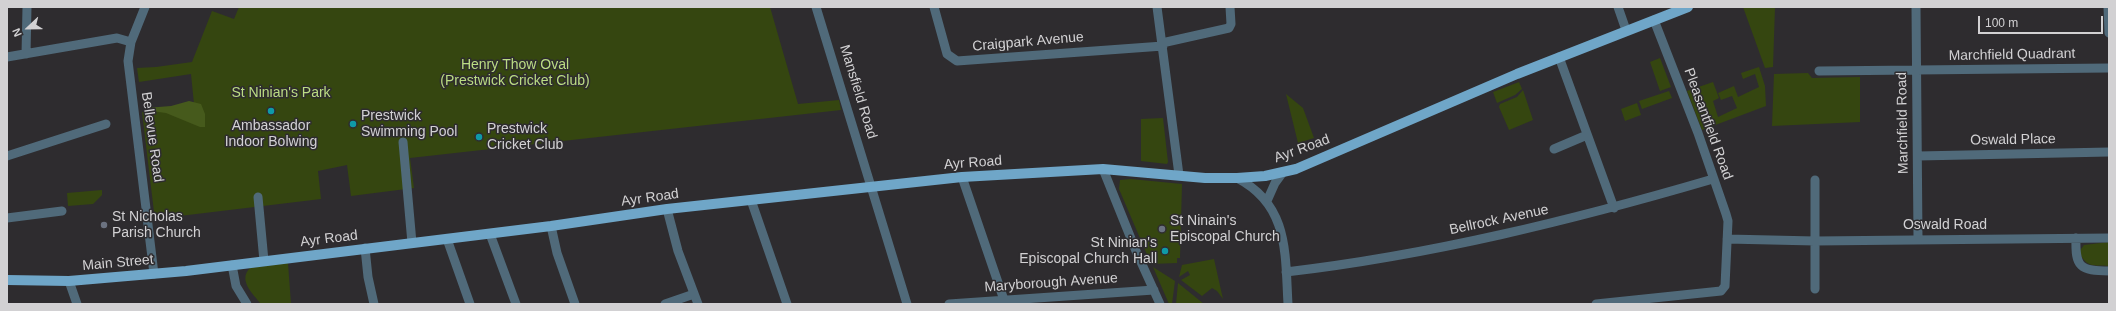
<!DOCTYPE html>
<style>
body{margin:0}
#map{position:relative;width:2116px;height:311px;overflow:hidden;background:#2e2c2f;font-family:Helvetica,sans-serif}
canvas{display:block}
.frame{position:absolute;inset:0;border:8px solid #d2d1d3;pointer-events:none}
.north{position:absolute;left:8px;top:8px;width:40px;height:40px;-webkit-text-stroke:3px #2e2c2f;paint-order:stroke;rotate:248deg;font-size:11px;font-weight:700;line-height:16px;text-align:center;color:#d2d1d3}
.north::after{content:'';display:block;margin:auto;width:14px;height:18px;background:#d2d1d3;clip-path:polygon(50% 0,100% 100%,50% 72%,0 100%)}
.scale{position:absolute;left:1978px;top:16px;width:125px;height:18px;box-sizing:border-box;border:2px solid #d2d1d3;border-top:0;padding-left:5px;font-size:12px;line-height:14px;white-space:nowrap;color:#d2d1d3;-webkit-text-stroke:3px #2e2c2f;paint-order:stroke}
</style>
<div id="map">
<canvas width="2116" height="311"></canvas>
<div class="frame"></div>
<div class="north">N</div>
<div class="scale">100 m</div>
</div>
<script>
const context = document.querySelector('canvas').getContext('2d');
context.lineJoin = 'round';
function fillPath(path, color) {
  context.fillStyle = color;
  context.fill(path, 'evenodd');
}
function stroke(path, color, width, dash) {
  context.strokeStyle = color;
  context.lineWidth = width;
  context.lineCap = dash ? 'butt' : 'round';
  context.setLineDash(dash || []);
  context.stroke(path);
}
function label(font, color, halo, rows, align = 'center') {
  context.font = font + ' Helvetica,sans-serif';
  context.lineWidth = 3;
  context.setLineDash([]);
  context.textBaseline = 'middle';
  context.strokeStyle = halo;
  context.fillStyle = color;
  for (const [text, x, y, turn = 0] of rows) {
    context.save();
    context.translate(x, y);
    context.rotate((+turn || 0) * Math.PI / 180);
    context.textAlign = isNaN(turn) ? turn : align;
    if (halo) context.strokeText(text, 0, 0);
    context.fillText(text, 0, 0);
    context.restore();
  }
}
fillPath(new Path2D(`
 M239,7H770L798,104L839,100L841,110L410,158L414,188L351,196L347,165L318,171L321,199L163,218L154,212L142,112L194,104L191,74L139,82L137,68L156,67L192,62L212,11L234,19Z
 M1743,7H1775L1773,67L1765,68Z
 M1660,58L1671,87L1660,91L1650,62Z
 M1759,67L1765,86L1766,106L1702,130L1687,91L1713,82L1719,98L1713,101L1718,117L1737,108L1732,96L1721,100L1718,93L1734,86L1738,97L1759,87L1755,74L1743,79L1741,73Z
 M1808,73L1812,78L1860,77V122L1772,126L1774,74Z
 M1519,82L1522,89L1515,95L1497,103L1493,92Z
 M1523,90L1533,120L1509,130L1499,107L1500,104L1517,97Z
 M1669,91L1672,98L1642,109L1639,101Z
 M1286,94L1303,108L1314,138L1298,143Z
 M1637,103L1641,115L1625,121L1621,109Z
 M1163,118L1168,162L1167,164L1141,161V119Z
 M1131,179L1182,184L1180,258H1177V263L1151,264L1119,189L1120,180Z
 M102,190V195L93,204L68,206L67,193Z
 M2109,242V266C2093,265 2087,268 2079,252L2084,245Z
 M1214,259L1223,299L1217,291L1212,288L1202,296L1181,280L1190,275L1188,271L1179,277L1182,265Z
 M288,263L291,304H261C252,293 238,280 250,268Z
 M1153,267L1175,281L1172,304H1169Z
 M1178,283L1204,304H1176Z`), '#354610');
fillPath(new Path2D(`
 M189,101L201,104L205,114V127H200L166,113L144,110L146,108L171,106Z`), '#465a1c');
stroke(new Path2D(`
 M145,7L131,42L128,61L154,274
 M816,7L907,304
 M934,7L947,54L957,61L1163,46
 M1157,7L1179,175
 M1618,7L1626,30
 M1916,7L1918,238
 M2108,7L2109,33
 M1162,43L1229,28L1231,24L1230,7
 M26,54L27,7
 M7,57L117,38L131,42
 M1559,57L1614,208
 M1819,71L2109,68
 M403,142L412,243
 M1554,149L1587,135
 M7,156L106,124
 M1918,156L2109,152
 M1103,169L1136,251L1160,304
 M962,177L1004,300
 M1237,178C1289,205 1285,253 1288,304
 M1815,180V289
 M258,197L264,261
 M751,200L787,304
 M1267,201L1275,183L1283,172
 M667,209L678,251L698,304
 M7,218L62,211
 M551,226L557,253L575,304
 M490,234L516,304
 M2076,238C2075,267 2080,271 2109,271
 M447,239L470,304
 M1727,239L1815,241L2109,238
 M365,248L368,277L374,304
 M232,265L236,286L247,304
 M1286,272C1431,255 1573,220 1713,179
 M69,281L77,304
 M665,304L694,294
 M949,304L1154,290
 M1596,304L1721,291L1725,286L1728,221L1726,214L1698,133L1654,20`), '#506a7a', 9);
stroke(new Path2D(`
 M7,280L69,281L186,271L551,226L667,209L962,177L1103,169L1205,178H1237L1265,176L1296,169L1517,74L1688,7`), '#6fa6c8', 10);
for (const [x, y, r, color] of [
 [271,111,4,"#0f9aa8"],
 [353,124,4,"#0f9aa8"],
 [479,137,4,"#0f9aa8"],
 [104,225,4,"#6b7280"],
 [1162,229,4,"#6b7280"],
 [1165,251,4,"#0f9aa8"]
]) {
  const dot = new Path2D();
  dot.arc(x, y, r, 0, 2 * Math.PI);
  context.fillStyle = color;
  context.fill(dot);
  stroke(dot, '#2e2c2f', 1.5);
}
label('14px', '#d2d1d3', '#2e2c2f', [
 ["Craigpark Avenue",1028,42,-5],
 ["Marchfield Quadrant",2012,55,-1],
 ["Mansfield Road",858,92,73],
 ["Marchfield Road",1903,123,-91],
 ["Pleasantfield Road",1708,124,70],
 ["Bellevue Road",152,137,82],
 ["Oswald Place",2013,140,-1],
 ["Ayr Road",1302,149,-20],
 ["Ayr Road",973,163,-4],
 ["Ayr Road",650,198,-8],
 ["Bellrock Avenue",1499,220,-12],
 ["Oswald Road",1945,225],
 ["Ayr Road",329,239,-7],
 ["Main Street",118,263,-5],
 ["Maryborough Avenue",1051,283,-4]
]);
label('14px', '#bbdc83', '#2e2c2f', [
 ["Henry Thow Oval",515,65],
 ["(Prestwick Cricket Club)",515,81],
 ["St Ninian's Park",281,93]
]);
label('14px', '#d2d1d3', '#2e2c2f', [
 ["Prestwick",361,116],
 ["Swimming Pool",361,132],
 ["Ambassador",271,126,"center"],
 ["Indoor Bolwing",271,142,"center"],
 ["Prestwick",487,129],
 ["Cricket Club",487,145],
 ["St Nicholas",112,217],
 ["Parish Church",112,233],
 ["St Ninain's",1170,221],
 ["Episcopal Church",1170,237],
 ["St Ninian's",1157,243,"right"],
 ["Episcopal Church Hall",1157,259,"right"]
], 'left');
</script>
